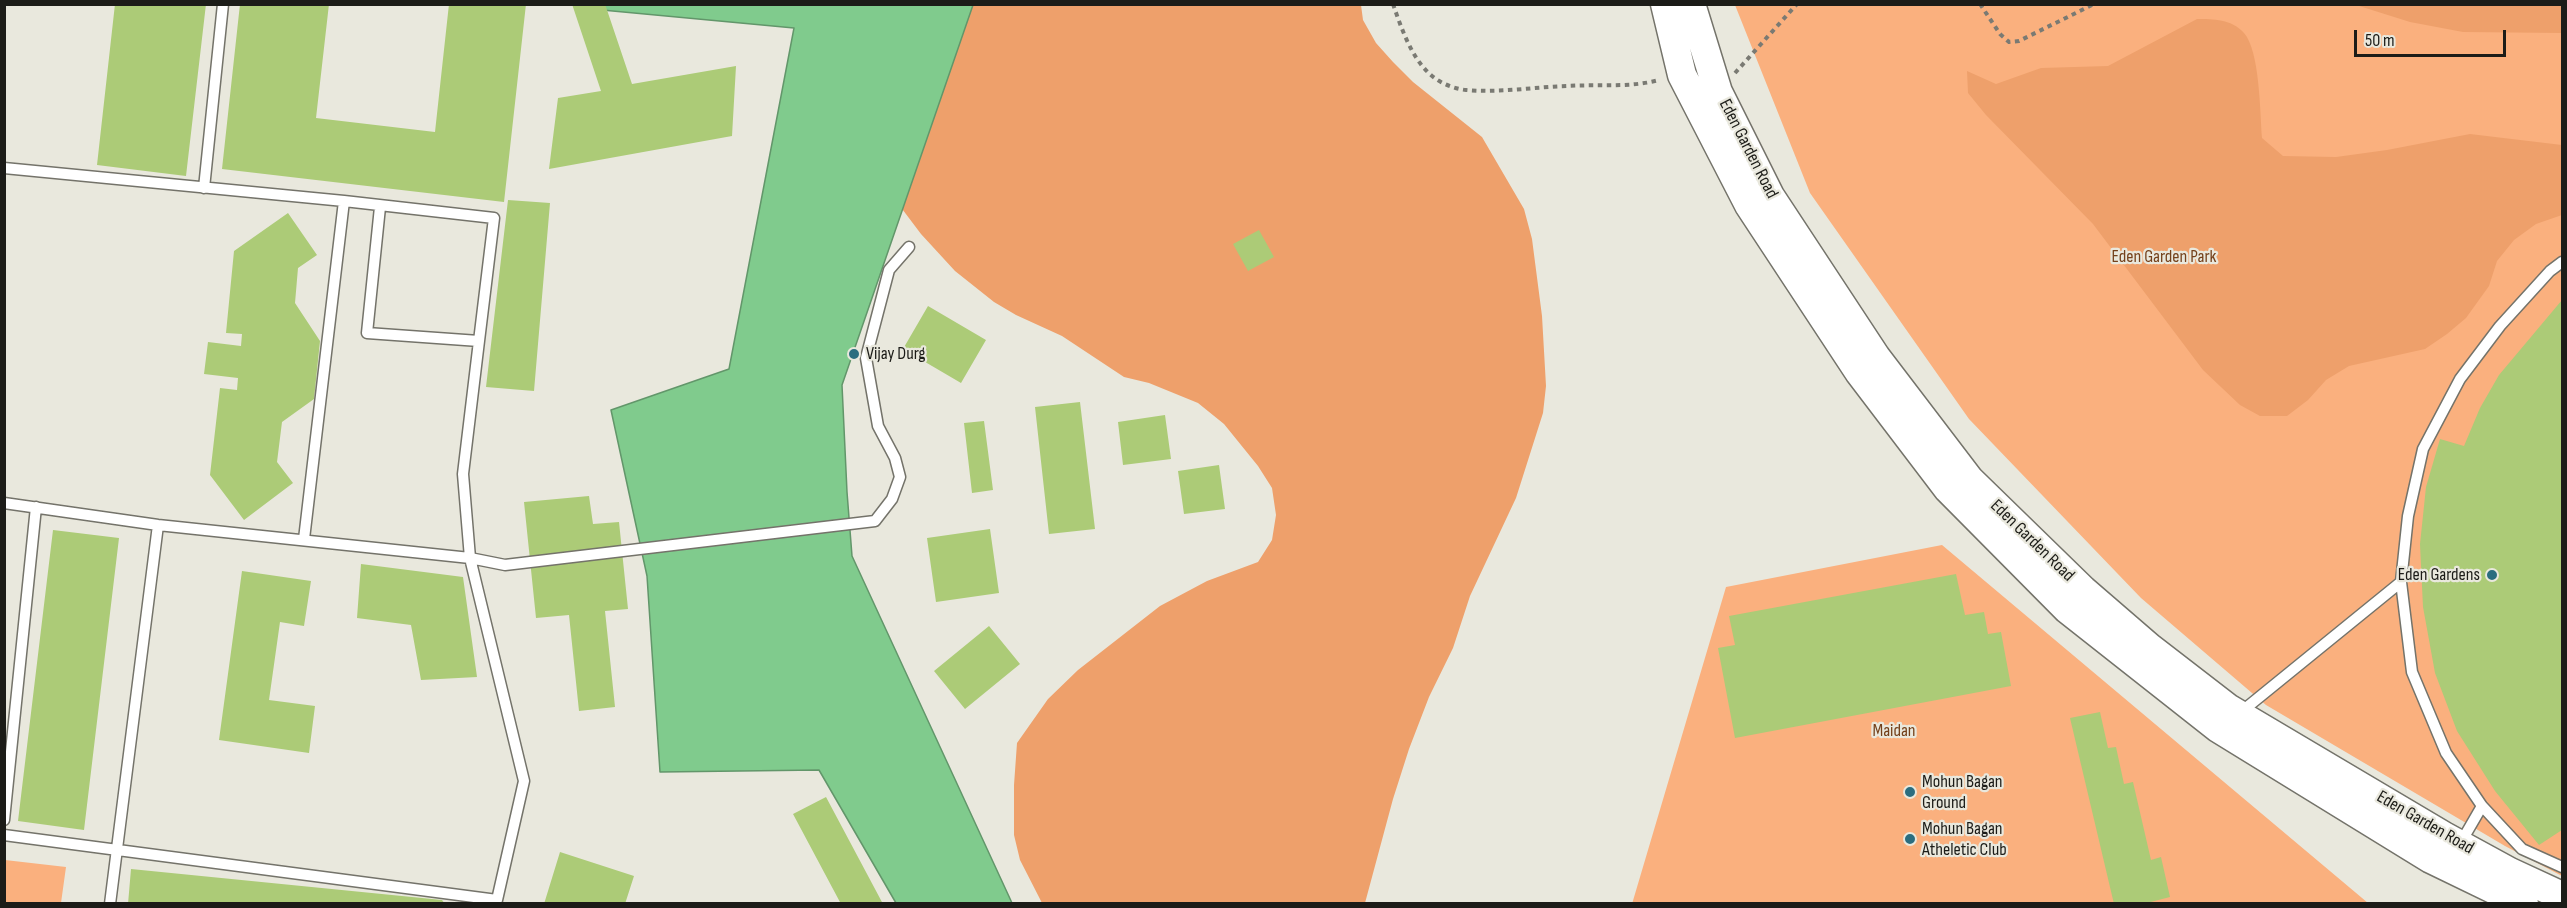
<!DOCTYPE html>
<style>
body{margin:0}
#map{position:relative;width:2567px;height:908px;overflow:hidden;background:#e9e8dd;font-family:"Sofia Sans Condensed",sans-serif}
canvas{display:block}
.frame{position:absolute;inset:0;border:6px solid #1c1c18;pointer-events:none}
.scale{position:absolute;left:2354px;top:30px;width:152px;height:27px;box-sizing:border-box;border:3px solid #1c1c18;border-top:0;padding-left:8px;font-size:18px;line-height:21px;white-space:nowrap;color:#1c1c18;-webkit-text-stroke:4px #e9e8dd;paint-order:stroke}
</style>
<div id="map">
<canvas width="2567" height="908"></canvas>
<div class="frame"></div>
<div class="scale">50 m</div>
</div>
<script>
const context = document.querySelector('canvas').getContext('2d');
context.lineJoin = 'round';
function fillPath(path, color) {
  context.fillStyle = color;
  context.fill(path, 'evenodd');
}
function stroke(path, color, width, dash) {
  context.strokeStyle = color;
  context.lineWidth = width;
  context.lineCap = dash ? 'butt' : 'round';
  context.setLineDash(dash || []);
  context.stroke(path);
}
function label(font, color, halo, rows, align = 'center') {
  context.font = font + ' "Sofia Sans Condensed",sans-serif';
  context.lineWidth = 4.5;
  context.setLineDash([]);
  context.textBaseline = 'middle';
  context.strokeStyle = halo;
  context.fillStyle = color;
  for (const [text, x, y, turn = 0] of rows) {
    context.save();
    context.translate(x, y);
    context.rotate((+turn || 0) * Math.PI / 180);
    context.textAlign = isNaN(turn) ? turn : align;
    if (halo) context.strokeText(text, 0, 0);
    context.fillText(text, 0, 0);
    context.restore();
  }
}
fillPath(new Path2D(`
 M1735,5H2562V876L2505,846L2266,705L2141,598L1969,419L1810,193Z
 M1942,545L2368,903L1632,904L1726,587Z
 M5,860L66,867L61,903H5Z`), '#fab07e');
fillPath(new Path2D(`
 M840,5H1361L1363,20L1376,43L1393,62L1413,82L1482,137L1524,209L1532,239L1542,316L1546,386L1543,413L1516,498L1470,596L1453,648L1429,697L1409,749L1393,799L1365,903H1042L1020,860L1014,835V785L1017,743L1048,699L1078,670L1160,606L1207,581L1258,562L1272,540L1276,515L1272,488L1258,466L1224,424L1198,403L1149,383L1124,377L1062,336L1016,315L994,302L955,271L921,234L875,173Z
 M2356,5H2562V33L2463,32L2410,22Z
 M2197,19C2213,19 2232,19 2244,33C2260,51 2260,113 2262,138L2283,156L2336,157L2387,150L2470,134L2562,145V215L2536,224L2514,240L2497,261L2489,286L2466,318L2447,334L2425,349L2349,366L2326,380L2308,400L2287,416H2260L2240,405L2203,370L2093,224L1986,115L1968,93L1967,71L1996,84L2041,68L2108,66Z`), '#eea06b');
const water = new Path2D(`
 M601,5H973L842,385L847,492L852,556L1012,903H896L819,770L660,772L647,576L611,410L729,369L794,28L602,10Z`);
fillPath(water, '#80cb8d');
stroke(water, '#62966a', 1.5);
fillPath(new Path2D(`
 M115,4H206L186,176L97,165Z
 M240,4H329L316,118L435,132L449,4H526L504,202L222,169Z
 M572,4H605L632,84L736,66L732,136L549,169L558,98L601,91Z
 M508,200L550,203L534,391L486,387Z
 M288,213L317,255L298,268L295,303L320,341L314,399L282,422L277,462L293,483L244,520L210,475L220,388L237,390L238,378L204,374L208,342L241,346L242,334L226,333L234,251Z
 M1259,230L1274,257L1248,271L1233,244Z
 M2562,300V830L2539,845L2495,791L2457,731L2435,673L2423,607L2420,544L2426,487L2440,439L2464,446L2480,408L2499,375Z
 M928,306L986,340L961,383L903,349Z
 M1080,402L1095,529L1049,534L1035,407Z
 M1165,415L1171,459L1123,465L1118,422Z
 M984,421L993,490L972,493L964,423Z
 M1219,465L1225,509L1184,514L1178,471Z
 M589,496L593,524L619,522L628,609L605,611L615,707L579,711L569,615L536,618L524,502Z
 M990,529L999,593L936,602L927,538Z
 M53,530L119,538L84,830L18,821Z
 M361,564L463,577L477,677L421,680L411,625L357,618Z
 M242,571L311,581L304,626L280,622L269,700L315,706L309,753L219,740Z
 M1956,574L1965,615L1984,612L1988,634L2001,632L2011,686L1735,738L1718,648L1735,645L1729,616Z
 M989,626L1020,664L965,709L934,671Z
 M2100,712L2108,748L2116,747L2124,784L2133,782L2151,860L2161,857L2170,897L2143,904H2114L2070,718Z
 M826,797L883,904H841L793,814Z
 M560,852L634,876L625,904H544Z
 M131,869L442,900L445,904H128Z`), '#accb77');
const service = new Path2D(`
 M4,168L344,201L304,539
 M204,188L223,4
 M344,201L494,218L479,341L367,333L380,207
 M2562,262L2550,271L2500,326L2460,379L2423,449L2408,516L2401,582L2412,672L2446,753L2482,806L2522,849L2562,867
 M479,341L463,474L470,558L524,781L497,900L494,904
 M4,503L158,525L470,558L505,565L875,521L892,499L900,477L895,458L878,426L866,358L889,270L909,247
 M2241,712L2401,582
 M4,820L36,507
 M4,835L497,900
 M2460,844L2482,806
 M110,904L158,525`);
const secondary = new Path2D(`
 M1665,4L1682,75L1749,205L1859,372L1948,489L2067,609L2218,728L2431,859L2524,904
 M1691,4L1718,92L1770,196L1876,357L1969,479L2083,590L2149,647L2228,708L2444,836L2510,872L2562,896`);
stroke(service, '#74736a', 13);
stroke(secondary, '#74736a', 31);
stroke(new Path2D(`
 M1393,4C1402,30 1413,63 1436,79C1445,85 1456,89 1466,90C1500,93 1534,87 1567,86C1598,84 1630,88 1659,80
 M1980,4L2000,34L2009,42L2019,41L2094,4
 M1735,73L1797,4`), '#7a7a73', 4, [4.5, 4.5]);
stroke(service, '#fff', 10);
stroke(secondary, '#fff', 28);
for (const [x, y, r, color] of [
 [854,354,6,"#2b6d7f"],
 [2492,575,6,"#2b6d7f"],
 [1910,792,6,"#2b6d7f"],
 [1910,839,6,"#2b6d7f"]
]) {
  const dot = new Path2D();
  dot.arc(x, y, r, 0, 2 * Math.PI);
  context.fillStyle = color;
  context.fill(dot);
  stroke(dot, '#e9e8dd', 2);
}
label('18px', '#1c1c18', '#e9e8dd', [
 ["Eden Garden Road",1748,149,63],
 ["Eden Garden Road",2032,541,44],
 ["Eden Garden Road",2425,823,30]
]);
label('18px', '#74411b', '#e9e8dd', [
 ["Eden Garden Park",2164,257],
 ["Maidan",1894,731]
]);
label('18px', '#1c1c18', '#e9e8dd', [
 ["Vijay Durg",866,354],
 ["Eden Gardens",2480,575,"right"],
 ["Mohun Bagan",1922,782],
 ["Ground",1922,803],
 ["Mohun Bagan",1922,829],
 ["Atheletic Club",1922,850]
], 'left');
</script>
